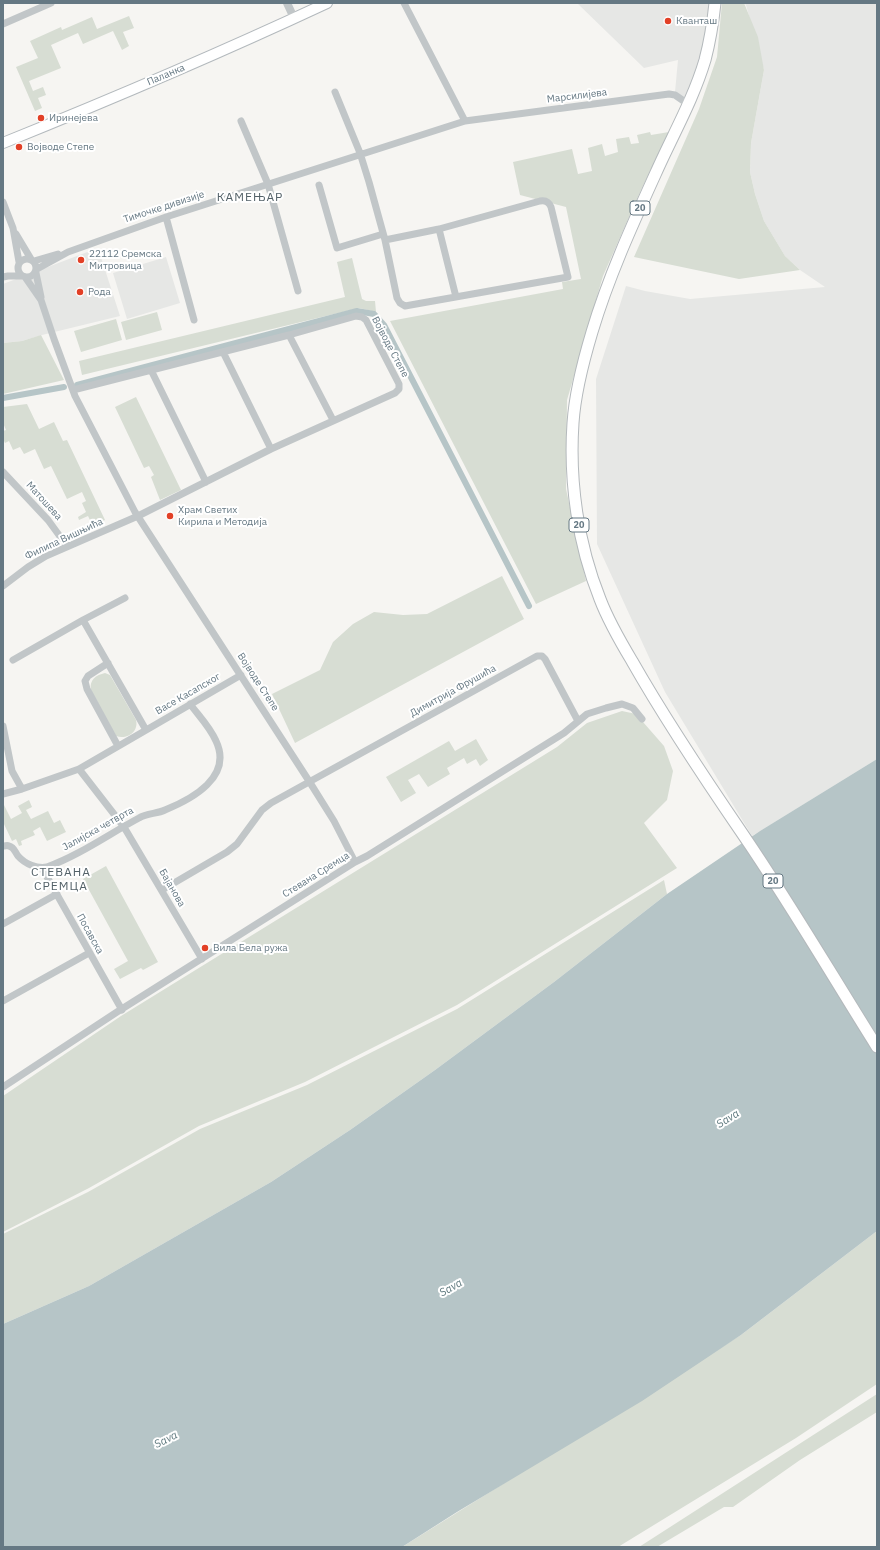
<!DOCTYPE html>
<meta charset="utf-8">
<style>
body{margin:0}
#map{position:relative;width:880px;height:1550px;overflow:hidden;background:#f6f5f2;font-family:"IBM Plex Sans",sans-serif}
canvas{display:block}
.frame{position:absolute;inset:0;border:4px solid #657883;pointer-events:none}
</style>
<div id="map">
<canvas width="880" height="1550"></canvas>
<div class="frame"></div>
</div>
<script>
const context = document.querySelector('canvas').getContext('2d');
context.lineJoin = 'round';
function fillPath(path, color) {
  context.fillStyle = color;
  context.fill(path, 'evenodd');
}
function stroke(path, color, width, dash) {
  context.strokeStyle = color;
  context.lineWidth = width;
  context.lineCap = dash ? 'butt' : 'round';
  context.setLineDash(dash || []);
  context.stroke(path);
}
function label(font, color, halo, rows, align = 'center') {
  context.font = font + ' "IBM Plex Sans",sans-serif';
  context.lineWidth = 4;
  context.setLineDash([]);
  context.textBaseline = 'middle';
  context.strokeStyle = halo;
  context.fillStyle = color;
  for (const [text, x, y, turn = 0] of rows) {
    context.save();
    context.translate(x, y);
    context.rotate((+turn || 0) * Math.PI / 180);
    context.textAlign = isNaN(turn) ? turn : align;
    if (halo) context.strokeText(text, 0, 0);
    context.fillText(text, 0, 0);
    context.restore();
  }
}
fillPath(new Path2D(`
 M577,3H709L702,54L687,100L675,92L678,60L644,68Z
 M744,3H877V759L752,836L665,692L597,544L596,379L626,286L645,291L690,299L825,287L800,270L785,256L764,221L755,194L750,172L751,143L764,70L746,5Z
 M98,248L120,316L42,335L22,341L3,343V284Z
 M166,257L180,303L127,319L113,273Z`), '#e6e7e5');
fillPath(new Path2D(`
 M722,3H744L758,37L764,70L751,143L750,172L755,194L764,221L785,256L800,270L739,279L634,257L699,109L717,57Z
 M129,16L134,28L123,32L129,46L122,50L113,31L83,44L78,33L51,45L61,68L29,81L33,91L43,87L46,95L38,98L42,108L35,111L16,67L38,58L30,41L61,27L62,30L92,17L97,29Z
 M650,132L651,135L669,132L641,190L603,276L567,400L566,489L586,581L536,604L390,321L563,289L562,282L581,279L566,207L520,195L513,162L572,149L578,174L592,171L588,148L602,144L605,156L618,152L616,139L629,137L631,144L639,143L637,135Z
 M352,258L362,299L366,301H375L376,312L359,308L82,375L79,361L345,297L337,262Z
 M157,312L162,330L126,340L121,322Z
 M116,319L122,340L81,352L74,331Z
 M41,335L64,380L3,394V343L22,341Z
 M136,397L181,490L160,500L151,477L154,475L149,466L144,468L115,407Z
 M27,404L39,429L54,422L63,441L67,440L105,520L93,526L88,516L79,520L78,517L86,512L82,503L86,501L82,492L67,499L51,466L44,469L35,449L24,454L20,447L13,450L9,441L5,443L3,439V431L6,430L3,423V407Z
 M502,576L524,619L295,743L272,694L320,670L333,642L353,624L374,612L403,615L427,614Z
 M105,673L110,675L136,720C139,732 127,740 116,736L91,690C89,680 96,675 105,673Z
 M622,711L636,714L664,746L673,771L667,800L644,823L677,868L457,1005L305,1082L199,1126L89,1188L3,1232V1096L121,1016L557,747L587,723Z
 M476,739L488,760L480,766L476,759L467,764L464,758L447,768L450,774L428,787L419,774L408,780L416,793L401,802L386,777L449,741L455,751Z
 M29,800L32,807L26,810L31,819L48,811L54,823L60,820L66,832L47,841L40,827L33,831L35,835L21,841L22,845L19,846L16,839L12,841L3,822V803L11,819L22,813L18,806Z
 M106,866L158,962L143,970L141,968L120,979L114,969L128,961L83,879Z
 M664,880L667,894L554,982L435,1070L350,1130L271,1182L89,1286L3,1324V1234L88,1192L200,1129L307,1085L457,1009Z
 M877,1231V1384L796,1438L618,1547H402L741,1335Z
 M877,1394V1412L800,1460L733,1507H724L657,1547H639Z`), '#d7ddd3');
fillPath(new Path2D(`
 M877,759V1231L741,1335L642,1401L457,1512L402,1547H3V1324L89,1286L271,1182L350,1130L435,1070L554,982L667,894L760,831Z`), '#b6c5c7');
stroke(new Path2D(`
 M77,385L357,311L374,314L384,325L529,606
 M3,398L64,387`), '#b6c5c7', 6);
const secondary = new Path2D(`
 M3,143C112,99 220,53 327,3`);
const primary = new Path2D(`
 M715,3C713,22 710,41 705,60C694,97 675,131 659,166C634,221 609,275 592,332C583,362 575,392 573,423C569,482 578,544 600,599C608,620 620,641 632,661C666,721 705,779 744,836C791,905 833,977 877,1047`);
stroke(secondary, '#b3b9bd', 12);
stroke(primary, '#b4b9bc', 13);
stroke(new Path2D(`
 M404,3L465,121
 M3,24L51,3
 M335,92L360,153L369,182L385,240L397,298L400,303L405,306L568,277L551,207C549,202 545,200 540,201L439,229L385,240
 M241,121L268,184L298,291
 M319,185L337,248L383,234
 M3,202L13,228L19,262
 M166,217L194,320
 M439,229L456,297
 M16,234L31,259
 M18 268a9 9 0 1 1 18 0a9 9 0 1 1-18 0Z
 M34,261L58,254
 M37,269L68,252L166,217L465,121L669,94L675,95L688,104
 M36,273L41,297
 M3,277L8,276H22
 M25,277L41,300L54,339L75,396L135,512L309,781L334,821L355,862
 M289,335L333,420
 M223,352L271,449
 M151,370L206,482
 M3,472L48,520L67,546
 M3,586L28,567L46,556L138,516L271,449L395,393L399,389V384L366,320L362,317L356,316L289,335L73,390
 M83,620L125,598
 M13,660L83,620L146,730
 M108,663L88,676L85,681L87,689L118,746
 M3,726L12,771L22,789
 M79,769L124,827L202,959
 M3,794L22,789L79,769L241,675
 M3,846C6,846 7,845 9,846C14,847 15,852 18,856C25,864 37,869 47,867C80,855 109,834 139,818C147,813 157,814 165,810C192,799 233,777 216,741C210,727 199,716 190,704
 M42,868L122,1010
 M162,890L227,852L237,844L262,810L271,803L537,656H542L545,659L578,721
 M3,924L57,894
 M3,1001L89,953
 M3,1087L117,1012L355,862L367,856L564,733L587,714L606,708L622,704L633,708L642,719`), '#c1c6c8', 7);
stroke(new Path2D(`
 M287,3L294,18`), '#c1c6c8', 8);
stroke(secondary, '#fff', 10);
stroke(primary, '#fff', 11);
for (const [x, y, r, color] of [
 [668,21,4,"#e24026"],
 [41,118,4,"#e24026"],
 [19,147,4,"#e24026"],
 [81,260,4,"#e24026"],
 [80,292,4,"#e24026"],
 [170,516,4,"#e24026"],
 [205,948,4,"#e24026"]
]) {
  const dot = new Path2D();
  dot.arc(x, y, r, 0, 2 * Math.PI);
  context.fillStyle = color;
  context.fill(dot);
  stroke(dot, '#fff', 1.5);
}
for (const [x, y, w] of [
 [640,208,20],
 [579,525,20],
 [773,881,20]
]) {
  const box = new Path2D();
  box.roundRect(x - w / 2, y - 7, w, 14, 3);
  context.fillStyle = '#fff';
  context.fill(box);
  stroke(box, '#657883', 1);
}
label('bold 9px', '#657883', null, [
 ["20",640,208],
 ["20",579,525],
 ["20",773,881]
]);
label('10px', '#657883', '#fff', [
 ["Кванташ",676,21],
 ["Иринејева",49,118],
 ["Војводе Степе",27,147],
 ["22112 Сремска",89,254],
 ["Митровица",89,266],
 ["Рода",88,292],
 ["Храм Светих",178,510],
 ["Кирила и Методија",178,522],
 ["Вила Бела ружа",213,948]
], 'left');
label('10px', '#657883', '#fff', [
 ["Паланка",166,75,-23],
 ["Марсилијева",577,96,-7],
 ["Тимочке дивизије",164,207,-18],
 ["Војводе Степе",390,347,62],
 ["Матошева",44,501,48],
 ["Филипа Вишњића",64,539,-25],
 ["Војводе Степе",258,682,57],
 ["Димитрија Фрушића",453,691,-29],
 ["Васе Касапског",188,694,-30],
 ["Јалијска четврта",98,829,-29],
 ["Стевана Сремца",316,875,-32],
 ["Бајанова",172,888,60],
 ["Посавска",90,934,61]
]);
label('italic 11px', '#607a7f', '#fff', [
 ["Sava",728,1119,-32],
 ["Sava",451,1288,-30],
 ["Sava",166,1440,-27]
]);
context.letterSpacing = '1px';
label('12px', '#536168', '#fff', [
 ["КАМЕЊАР",250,198],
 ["СТЕВАНА",61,873],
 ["СРЕМЦА",61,887]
]);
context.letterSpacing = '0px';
</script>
